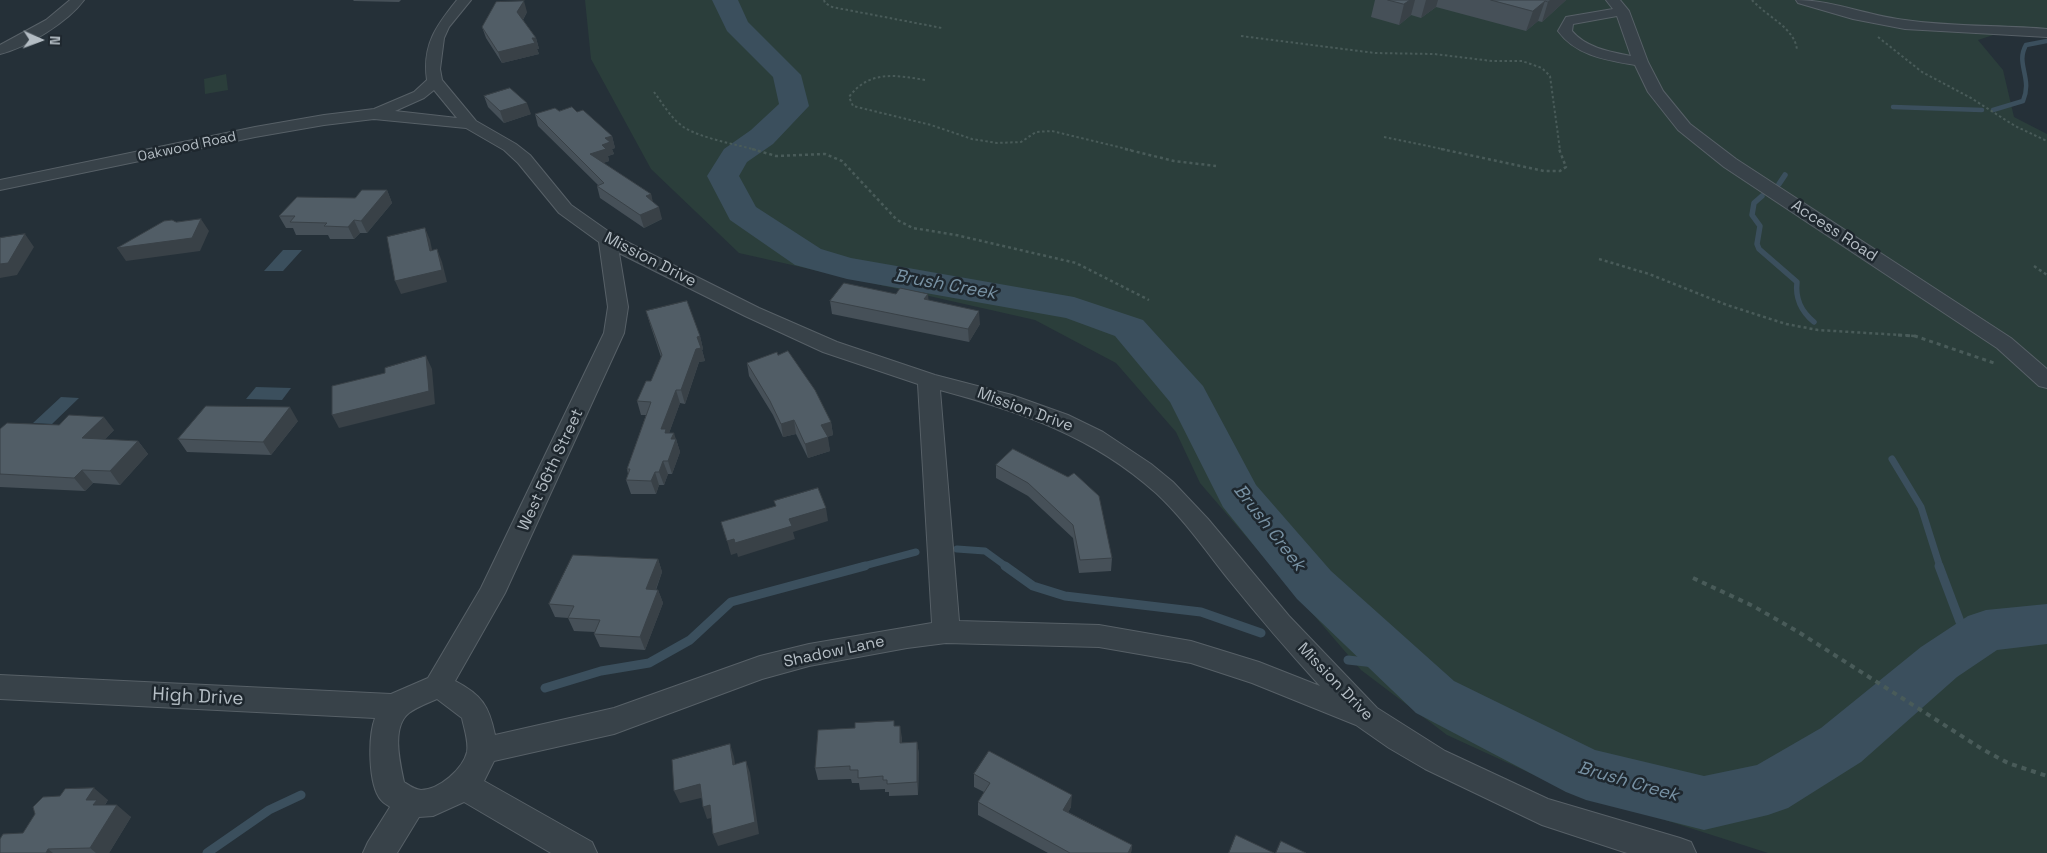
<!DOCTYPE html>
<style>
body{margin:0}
#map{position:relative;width:2047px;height:853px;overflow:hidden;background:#253038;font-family:"Space Grotesk",sans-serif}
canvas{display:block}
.north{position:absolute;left:15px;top:15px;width:50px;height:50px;-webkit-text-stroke:4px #1e272e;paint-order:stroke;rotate:92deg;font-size:14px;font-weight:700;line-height:20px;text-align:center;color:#b4bdc4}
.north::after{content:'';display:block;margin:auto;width:18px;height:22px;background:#b4bdc4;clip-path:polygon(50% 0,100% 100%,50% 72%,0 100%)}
</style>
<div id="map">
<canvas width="2047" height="853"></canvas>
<div class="north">N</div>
</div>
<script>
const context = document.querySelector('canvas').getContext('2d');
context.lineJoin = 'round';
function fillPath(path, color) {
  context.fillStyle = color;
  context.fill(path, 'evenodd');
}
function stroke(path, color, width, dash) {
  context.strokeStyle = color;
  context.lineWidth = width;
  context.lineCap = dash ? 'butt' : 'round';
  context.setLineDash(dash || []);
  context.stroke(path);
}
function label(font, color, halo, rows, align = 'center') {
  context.font = font + ' "Space Grotesk",sans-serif';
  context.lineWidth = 5;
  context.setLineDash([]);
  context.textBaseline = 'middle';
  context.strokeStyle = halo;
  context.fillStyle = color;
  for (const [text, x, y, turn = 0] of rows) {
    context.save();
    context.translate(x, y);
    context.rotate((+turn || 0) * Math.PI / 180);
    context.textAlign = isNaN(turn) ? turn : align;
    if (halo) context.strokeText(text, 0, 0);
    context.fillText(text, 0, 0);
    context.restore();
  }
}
fillPath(new Path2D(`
 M585,0H2047V35H1993L1978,40L2003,70L2014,117L2047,134V853H1768L1556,785L1447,735L1361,670L1200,483L1176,432L1116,363L1035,320L739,253L651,169L591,59Z
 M226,74L228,90L205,94L204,79Z`), '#2b3e3b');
fillPath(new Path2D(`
 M283,250H302L283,271H264Z
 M256,387L291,388L282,400L246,399Z
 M61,397L79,398L52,424L33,423Z`), '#3b4f5d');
stroke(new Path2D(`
 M1893,107L1982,110
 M1993,110L2023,101C2033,78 2015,64 2026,45L2047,41`), '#3b4f5d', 4.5);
stroke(new Path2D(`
 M1779,184L1785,175
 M1762,196L1754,203L1752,215L1760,226L1757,244L1759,249L1797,282C1795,299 1801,311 1814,322`), '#3b4f5d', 5.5);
stroke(new Path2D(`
 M1892,459L1921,507L1940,567
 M957,549L985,551L1007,567
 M860,567L916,552`), '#3b4f5d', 7);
stroke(new Path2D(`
 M1005,566L1033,586L1065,596L1201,612L1261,633
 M1939,566L1968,643
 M1348,660L1401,666
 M545,688L601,671L649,663L690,640L731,602L865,566
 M207,853L269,810L301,795`), '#3b4f5d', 9);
fillPath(new Path2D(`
 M712,0H738L748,22L801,75L809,106L773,144L747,162L739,176L756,207L821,249L851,258L1074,297L1143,320L1203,386L1256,485L1331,571L1454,681L1595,750L1704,776L1757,765L1821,728L1921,647L1968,616L1986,610L2047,604V644L1997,650L1957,677L1861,762L1788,808L1768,815L1704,830L1586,800L1566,792L1416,713L1297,599L1223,507L1170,402L1115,336L1066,318L847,279L795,265L730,220L707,176L724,149L751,130L779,104L773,77L727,31Z`), '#3b4f5d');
const minor = new Path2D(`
 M70,0H84C68,22 26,48 0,54V45L46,20Z
 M457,0H471L449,27L444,38L440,69L442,80L476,121L516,144L530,155L571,205L615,236L759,308L837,342L935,375L1012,395L1068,415L1103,432L1151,464L1173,482L1208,519L1289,616L1377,708L1445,751L1548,799L1680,838L1691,842L1696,853H1627L1542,825L1425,769L1389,748L1356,725L1252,683L1191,663L1099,647L946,643L907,648L809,666L762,679L614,734L494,761L484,781L592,842L597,853H551L464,802L433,816L419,817L397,853H363L368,842L390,807C388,805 383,803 381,800C368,785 368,736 375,718L0,699V675L391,694L428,678L481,588L604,333L608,307L599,242L559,213L518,163L504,150L466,128L374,119L324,125L255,137L0,190V180L255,127L324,115L374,109L414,92L427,80C422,45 436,26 457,0ZM434,90L457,118L395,111L424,98ZM619,253L745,316L823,352L918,384L932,623L809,644L760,656L614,708L495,735C489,706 482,695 455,681L505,593L624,333L628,307ZM940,390C1021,412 1091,435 1156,493C1183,518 1206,551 1229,580C1258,616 1288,651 1320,686L1259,662L1191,641L1099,625L959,621ZM437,699L462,718C464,728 469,742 467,752C463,769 439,790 421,790C414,789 410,786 404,782C400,763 391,727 409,713C417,707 428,703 437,699Z
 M1606,0H1620L1629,11L1648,62L1663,91L1690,124L1736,159L2011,338L2047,369V388L2039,386L1997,348L1724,167L1678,130L1648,92L1635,65C1607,60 1576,56 1558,31L1566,17L1613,9ZM1617,16L1631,56C1611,52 1586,48 1572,31L1573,24Z
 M1796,0C1832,0 1869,16 1905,20C1952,27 2000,25 2047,29V37L1905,29L1853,19L1798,3Z`);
stroke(minor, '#576067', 2);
stroke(new Path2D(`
 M824,0L825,3L832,7L942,28
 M1752,0C1767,17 1795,28 1797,50
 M1241,36L1375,53L1434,54L1492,61H1522L1542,68L1550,76L1560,150
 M1878,37L1922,72L1971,98L2015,126L2047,141
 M925,80C896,75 869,70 849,97L853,106L931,125L972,139L997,143L1021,142L1036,132L1052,131L1131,150
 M654,92C663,104 672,120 685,128C704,139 735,144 756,150
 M1384,137L1447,150`), '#495b59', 2, [2.5, 2.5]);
stroke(new Path2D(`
 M752,149L776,156L825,154L842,161L897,220L913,228L956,235L1076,263L1149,300
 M1125,149L1174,161L1216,166
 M1441,149L1544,171H1560L1566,167L1559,149
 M1599,259L1649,274L1727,305L1786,324L1818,330L1916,336
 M2034,266L2047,275`), '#495b59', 2.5, [3, 3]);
stroke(new Path2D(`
 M1898,335L1915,336L1994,363`), '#495b59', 3, [4, 4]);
stroke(new Path2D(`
 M1693,578L1753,606L1800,633L1982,749L2008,763L2047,776`), '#495b59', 4, [5, 5]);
fillPath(minor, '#384249');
fillPath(new Path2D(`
 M353,0H401L399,2L354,1Z
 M1375,0H1566L1542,22L1538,21L1526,31L1436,7L1421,18L1411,15L1399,25L1371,17Z
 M527,12L523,20L536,38L539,49H537L539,54L502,63L486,38L482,27Z
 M484,96L531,114L504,123L488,107Z
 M559,111L577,112L612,136L615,148L612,149L614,154L608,156L609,161L603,163L651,194L652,201L662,219L644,228L600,198L597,186L598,185L538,126L535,114Z
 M387,190L392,203L367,233H360L354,239H330L328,235H296L293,228H286L279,216Z
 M896,294L929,300L980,324L969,342L832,314L830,301Z
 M646,311L700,336L703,349L702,350L705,361L699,362L685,404L680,403L669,433L676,439L680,452L672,474H668L664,485H659L656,494H631L626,480L628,474L627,469L646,415H641L637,401L651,381L661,357L650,324Z
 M778,355L831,422L833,435L827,437L830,451L808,458L796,434L783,437L773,415L749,376L747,363Z
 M298,421L271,455L187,452L178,439Z
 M0,429L114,430L104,440L138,441L148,454L120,485L93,483L85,491L0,487Z
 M1013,449L1112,558L1111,571L1079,573L1073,538L1028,496L996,478V465Z
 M658,559L662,572L656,590H658L663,603L645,650L600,647L594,634L595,632L574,631L568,618L555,617L549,604Z
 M895,726L902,738V743L917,742L919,755L918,795L889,796V792H885V789L860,790L859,783H852L851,779L818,780L815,768Z
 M974,774L1071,807L1068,812L1132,845L1131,853H1048L978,815V802L984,792L974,787Z
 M108,800L105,805L131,817L109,853H0L23,833Z`), '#465058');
fillPath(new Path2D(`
 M1410,0H1415L1411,15L1399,25L1404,4Z
 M1426,0H1438L1436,7L1421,18Z
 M1551,0H1566L1542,22L1548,2Z
 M524,1L527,12L521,23L517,12Z
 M1545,1L1538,21L1526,31L1533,11Z
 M532,38H536L539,49H537L539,54L502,63L498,52Z
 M527,103L531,114L504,123L500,111Z
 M612,136L615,148L612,149L614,154L608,156L609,161L594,166L590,154L602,145L605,138Z
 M387,190L392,203L367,233L361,221Z
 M651,194L654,206L646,196Z
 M659,207L662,219L644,228L640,215Z
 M201,219L209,231L200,251L126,261L117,248Z
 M354,220L360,233L354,239L348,227Z
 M425,228L430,240L435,264L430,251Z
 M25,234L34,247L17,275L0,278V264Z
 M437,249L442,262L447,282L401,294L395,281Z
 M928,294L929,306L924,299Z
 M979,311L980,324L969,342L968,329Z
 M700,336L703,349L702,350L705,361L699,362L685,404L681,390L697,337Z
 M426,356L432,369L435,404L339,428L332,415Z
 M676,390L680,403L668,436L661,429Z
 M290,407L298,421L271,455L263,442Z
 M104,417L114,430L93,452L82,438Z
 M794,420L796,434L783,437L781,424Z
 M831,422L833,435L824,438L821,425Z
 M674,433L680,452L672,474L668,461L671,439Z
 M828,437L830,451L808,458L805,444Z
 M138,441L148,454L120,485L110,471Z
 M663,461L668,474L664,485L659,472Z
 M82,470L93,483L85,491L74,478Z
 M655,472L659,485L656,494L651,481Z
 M826,508L828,521L793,532L795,539L738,557L737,553L731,555L727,541L789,519Z
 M658,559L662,572L651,602L646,589Z
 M658,590L663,603L645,650L640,637Z
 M900,726L902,738V755L900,743Z
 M917,742L919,755L918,795L917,782Z
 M730,744L734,757L737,777L733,765Z
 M746,761L750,773L759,834L718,846L713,834Z
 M700,784L705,797L680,803L674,791Z
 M94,788L108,800L104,806L107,817L86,800Z
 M1072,795L1071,807L1063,822V810Z
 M117,805L131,817L109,853H96L90,848Z
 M710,805L715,817L707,819L703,807Z
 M1132,845L1131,853H1128Z
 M48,849L53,853H46Z`), '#394147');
const building = new Path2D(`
 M1388,0H1410L1404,4Z
 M1491,0H1551L1548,2L1545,1L1533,11Z
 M524,1L517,12L536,38H532L535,43L498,52L482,27L496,2Z
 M510,88L527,103L500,111L484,96Z
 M572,107L577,112L583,110L612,136L605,138L610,142L602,145L606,149L590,154L651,194L646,196L659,207L640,215L597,186L604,183L535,114L555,108L559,111Z
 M362,190H387L361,221L354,220L348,227L324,226L327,223L290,222L295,216H279L297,197L355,198Z
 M201,219L192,238L117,248L164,221L172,220L176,222Z
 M425,228L430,251L437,249L442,270L395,281L387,237Z
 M25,234L8,263L0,264V238Z
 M844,283L896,294L900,288L928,294L924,299L979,311L968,329L830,301Z
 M687,301L700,336L697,337L701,348L696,349L681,390H676L661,429H666L665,433H674L671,439H676L668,461H663L659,472H655L651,481L626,480L630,469H627L651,402L637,401L646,381H651L662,355L646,311Z
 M788,351L815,390L831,422L821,425L828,437L805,444L794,420L781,424L770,401L747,363L777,352L778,355Z
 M426,356L429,391L332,415V386L385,373V368Z
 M206,406L290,407L263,442L178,439Z
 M69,415L104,417L82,438L138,441L110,471L82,470L74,478L0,474V429L7,423L59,425Z
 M1013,449L1068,477L1074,473L1099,496L1112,558L1080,560L1073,525L1028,483L996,465Z
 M818,488L826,508L789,519L792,526L735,543L734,539L727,541L721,522L776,506L774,501Z
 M573,555L658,559L646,589L658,590L640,637L594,634L600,620L568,618L574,606L549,604Z
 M894,721V726H900V743L917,742V782L887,784V780H883V776L858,778V770H850V766L815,768L818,730L855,728V723Z
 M730,744L733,765L746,761L755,822L713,834L710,805L703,807L700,784L674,791L672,760Z
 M989,751L1072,795L1063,810L1132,845L1128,853H1070L978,802L990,783L974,774Z
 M94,788L86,800H97L93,805H117L90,848L48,849L46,853H0V839L3,834L23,833L35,814L33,807L43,797L60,796L65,789Z
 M1236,835L1274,853H1229Z
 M1281,841L1306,853H1276Z`);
fillPath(building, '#515d66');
stroke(building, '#394147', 1);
label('14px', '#b4bdc4', '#1e272e', [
 ["Oakwood Road",187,147,-12]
]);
label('16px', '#b4bdc4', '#1e272e', [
 ["Access Road",1834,231,33],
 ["Mission Drive",650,260,27],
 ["Mission Drive",1025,410,20],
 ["West 56th Street",551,470,-65],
 ["Shadow Lane",834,652,-12],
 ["Mission Drive",1335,682,46]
]);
label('italic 18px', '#7892a4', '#1e272e', [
 ["Brush Creek",945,285,10],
 ["Brush Creek",1269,528,52],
 ["Brush Creek",1628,782,16]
]);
label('19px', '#b4bdc4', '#1e272e', [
 ["High Drive",198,697,3]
]);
</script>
